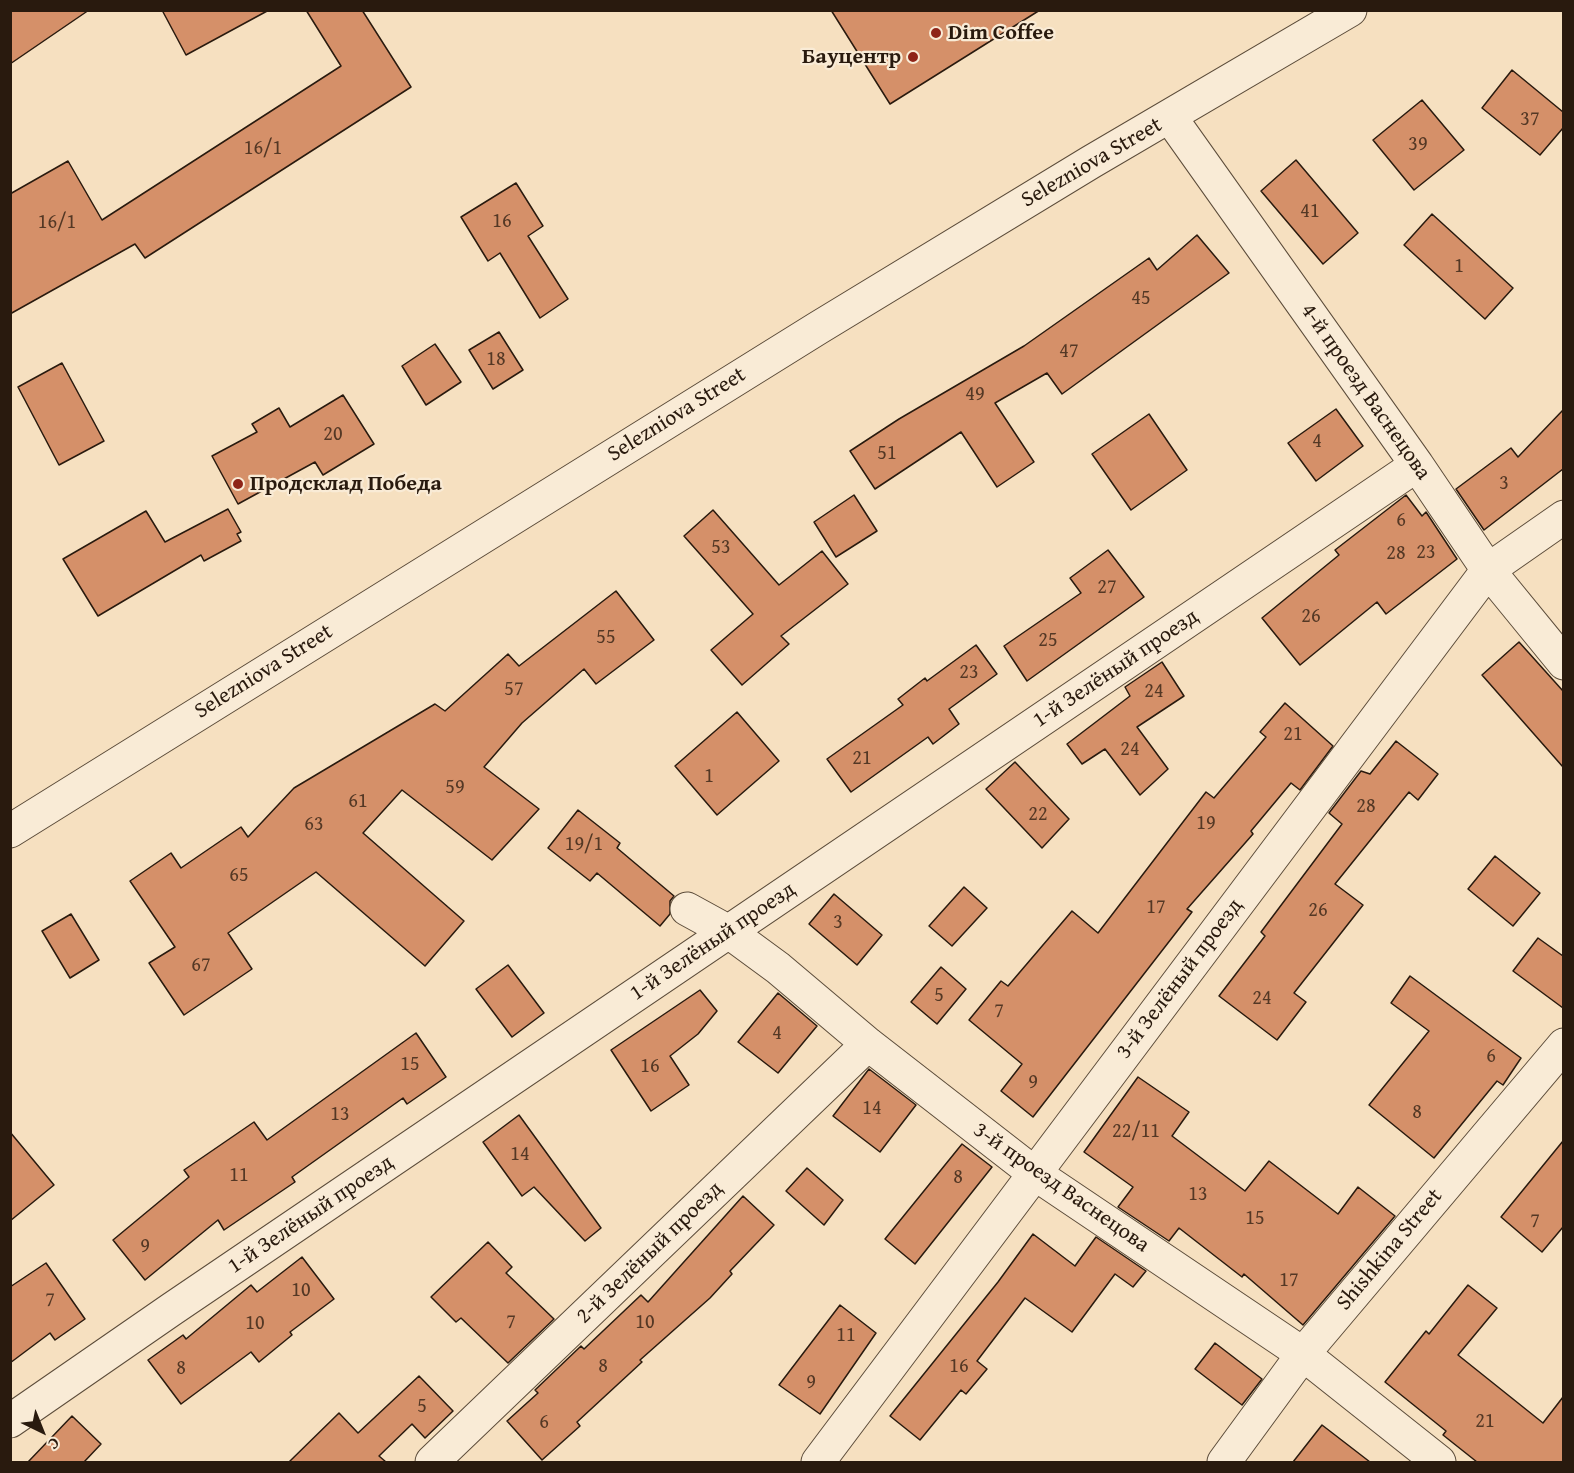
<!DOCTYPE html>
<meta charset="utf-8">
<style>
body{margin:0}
#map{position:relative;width:1574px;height:1473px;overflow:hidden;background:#f6e0c0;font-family:"Gentium Book Plus",serif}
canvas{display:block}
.frame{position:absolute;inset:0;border:12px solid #291a0e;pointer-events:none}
.north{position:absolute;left:12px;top:1401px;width:60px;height:60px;-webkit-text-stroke:4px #f9ebd6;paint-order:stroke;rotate:137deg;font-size:16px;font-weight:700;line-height:24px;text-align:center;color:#291a0e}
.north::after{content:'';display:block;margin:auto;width:21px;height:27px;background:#291a0e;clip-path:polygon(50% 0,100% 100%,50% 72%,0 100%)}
</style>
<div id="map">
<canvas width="1574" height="1473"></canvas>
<div class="frame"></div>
<div class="north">С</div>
</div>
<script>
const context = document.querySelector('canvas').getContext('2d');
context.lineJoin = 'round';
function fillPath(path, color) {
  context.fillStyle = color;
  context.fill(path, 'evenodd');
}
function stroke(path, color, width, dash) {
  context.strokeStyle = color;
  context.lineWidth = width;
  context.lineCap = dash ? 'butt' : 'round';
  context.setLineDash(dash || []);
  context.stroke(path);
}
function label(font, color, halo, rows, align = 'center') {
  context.font = font + ' "Gentium Book Plus",serif';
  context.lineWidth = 4.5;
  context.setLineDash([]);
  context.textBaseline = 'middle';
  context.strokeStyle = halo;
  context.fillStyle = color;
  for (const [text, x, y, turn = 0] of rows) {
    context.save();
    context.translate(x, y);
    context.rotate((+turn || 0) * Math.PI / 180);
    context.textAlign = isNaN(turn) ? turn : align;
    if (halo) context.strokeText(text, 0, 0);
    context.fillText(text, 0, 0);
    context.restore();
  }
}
const building = new Path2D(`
 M10,10H89L10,64Z
 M162,10H269L186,55Z
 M306,10H362L411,87L145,258L135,244L10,314V194L68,161L102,220L341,66Z
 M831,10H1040L890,104Z
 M1512,70L1563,112V128L1540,155L1482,108Z
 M1422,100L1464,150L1414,190L1373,140Z
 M1296,160L1358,233L1323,264L1261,191Z
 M516,183L543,226L528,236L568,299L540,318L500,253L488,261L461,217Z
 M1432,214L1513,288L1485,319L1404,245Z
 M1197,235L1229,273L1062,394L1047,373L995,403L1034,462L997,487L961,432L875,489L850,451L899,419L1024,346L1149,258L1157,270Z
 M499,332L523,370L493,389L469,350Z
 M435,344L461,382L426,405L402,366Z
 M62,363L104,441L59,465L18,387Z
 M343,395L374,444L323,475L315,462L238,504L212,456L257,432L252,424L279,408L290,427Z
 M1336,409L1363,446L1316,481L1288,443Z
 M1563,410V469L1484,530L1456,489L1511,448L1518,457Z
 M1149,414L1187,470L1131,510L1092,454Z
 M854,495L877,531L836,557L814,522Z
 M1406,495L1422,516L1426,512L1457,559L1386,614L1377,602L1300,665L1262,618L1339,555L1335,550Z
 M228,509L241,532L237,534L241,541L204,561L201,555L98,616L63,559L146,511L165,542Z
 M713,510L779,585L822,551L848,584L781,636L789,644L742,685L711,650L753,614L684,536Z
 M1108,550L1144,597L1027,681L1004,646L1081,593L1070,578Z
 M616,591L654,640L596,684L584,669L522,723L484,767L539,809L492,860L402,790L363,833L464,921L425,966L316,872L228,933L252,969L184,1015L149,963L175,947L130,881L171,853L181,868L241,827L248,837L294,788L435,704L445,711L508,654L519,666Z
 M1519,642L1563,691V767L1482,675Z
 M976,645L997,674L949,709L959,724L933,744L928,737L851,792L827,759L903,705L898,699L925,678L927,681Z
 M1162,662L1184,696L1137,727L1168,769L1140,795L1105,749L1082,764L1067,744L1130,696L1125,687Z
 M1285,703L1333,746L1300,790L1291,783L1251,831L1253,834L1187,909L1192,912L1033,1117L1001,1091L1022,1064L969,1020L1001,981L1008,986L1072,911L1098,933L1206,792L1214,798L1266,737L1260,732Z
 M737,712L779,761L717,815L675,766Z
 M1396,741L1438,774L1418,800L1409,792L1335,884L1363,905L1294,993L1306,1002L1277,1040L1219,996L1265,936L1261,932L1342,824L1329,813L1361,771L1370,774Z
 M1015,762L1069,819L1042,848L986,789Z
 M578,810L620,843L617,848L674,896L670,901V914L660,926L597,873L590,881L548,848Z
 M1495,856L1540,893L1513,926L1468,889Z
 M964,887L987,908L952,946L929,926Z
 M834,894L882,935L857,965L809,924Z
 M71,914L99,960L70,978L42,931Z
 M1538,938L1563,956V1008L1513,971Z
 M508,965L544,1013L512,1037L476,989Z
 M941,967L966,989L937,1024L911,1002Z
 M1410,976L1521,1058L1503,1085L1497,1081L1434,1158L1369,1105L1429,1031L1391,1003Z
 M700,990L717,1011L698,1034L670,1056L689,1085L651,1111L611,1050Z
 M778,993L817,1026L778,1073L738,1042Z
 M416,1033L446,1077L407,1104L403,1098L292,1177L295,1182L224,1230L218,1220L145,1280L113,1240L189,1177L184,1170L254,1122L267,1140Z
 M869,1069L916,1105L880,1152L833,1116Z
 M1138,1077L1189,1112L1172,1136L1245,1191L1269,1161L1338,1214L1358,1187L1395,1216L1303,1325L1244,1274L1242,1277L1179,1228L1169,1241L1118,1207L1133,1187L1084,1152Z
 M519,1115L601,1228L585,1241L534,1187L522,1196L483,1142Z
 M10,1132L54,1185L10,1221Z
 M1563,1141V1227L1542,1252L1501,1217Z
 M962,1144L992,1167L915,1264L885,1239Z
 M807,1168L843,1200L824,1225L786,1191Z
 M743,1196L774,1225L730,1271L732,1274L710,1298L640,1360L642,1362L577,1422L580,1426L542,1460L507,1421L538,1393L535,1390L581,1346L584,1349L641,1295L648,1302Z
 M1033,1234L1075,1266L1096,1237L1146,1271L1133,1287L1115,1274L1072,1332L1025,1298L977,1361L987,1369L966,1394L961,1390L920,1440L890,1416L998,1282Z
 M488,1242L512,1267L506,1273L554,1319L508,1363L461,1318L456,1322L431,1297Z
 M302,1257L334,1299L290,1332L292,1335L259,1362L251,1352L181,1404L148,1360L183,1335L186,1339L251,1285L257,1292Z
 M46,1263L85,1319L55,1340L50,1333L10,1363V1287Z
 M1468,1285L1497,1308L1458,1355L1543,1423L1563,1397V1462H1477L1443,1435L1446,1431L1385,1382L1426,1331L1429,1334Z
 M840,1305L876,1333L820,1414L779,1385Z
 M1215,1343L1262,1379L1242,1405L1195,1369Z
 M419,1376L453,1411L425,1438L412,1424L379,1456L386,1462H289L339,1413L358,1433Z
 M72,1416L101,1444L84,1462H28Z
 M1322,1425L1370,1462H1293Z`);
fillPath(building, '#d59069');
stroke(building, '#291a0e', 1.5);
const minor = new Path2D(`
 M1170,117L1417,465L1488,570L1564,663
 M687,909L729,932L778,968L868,1044L1034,1173L1303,1354L1439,1462
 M10,1421L172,1309L1417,465
 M432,1462L868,1044
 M818,1462L1488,570L1564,517
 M1224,1462L1303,1354L1564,1045`);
const tertiary = new Path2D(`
 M10,831L818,328L1091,162L1350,10`);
stroke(minor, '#5c4c3a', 35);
stroke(tertiary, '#5c4c3a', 35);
stroke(minor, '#f9ebd6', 33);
stroke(tertiary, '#f9ebd6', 33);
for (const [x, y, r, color] of [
 [936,33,6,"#8f2418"],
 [913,57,6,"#8f2418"],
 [238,484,6,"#8f2418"]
]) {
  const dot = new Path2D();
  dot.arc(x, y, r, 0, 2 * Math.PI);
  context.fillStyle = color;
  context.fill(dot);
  stroke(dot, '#f9ebd6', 2);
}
label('20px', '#543825', null, [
 ["37",1530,120],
 ["39",1418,145],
 ["16/1",263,149],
 ["41",1310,212],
 ["16",502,222],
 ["16/1",57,223],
 ["1",1459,267],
 ["45",1141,299],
 ["47",1069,352],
 ["18",496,360],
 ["49",975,395],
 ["20",333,435],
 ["4",1317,442],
 ["51",887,454],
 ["3",1504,484],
 ["6",1401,521],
 ["53",721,548],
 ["23",1426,553],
 ["28",1396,554],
 ["27",1107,588],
 ["26",1311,617],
 ["55",606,638],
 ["25",1048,641],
 ["23",969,673],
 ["57",514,690],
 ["24",1154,692],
 ["21",1293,735],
 ["24",1130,750],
 ["21",862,759],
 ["1",709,777],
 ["59",455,788],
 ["61",358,802],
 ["28",1366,807],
 ["22",1038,815],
 ["19",1206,824],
 ["63",314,825],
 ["19/1",584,845],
 ["65",239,876],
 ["17",1156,908],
 ["26",1318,911],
 ["3",838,923],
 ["67",201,966],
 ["5",939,996],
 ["24",1262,999],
 ["7",999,1012],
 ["4",777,1034],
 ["6",1491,1057],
 ["15",410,1065],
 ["16",650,1067],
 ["9",1033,1083],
 ["14",872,1109],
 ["8",1417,1113],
 ["13",340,1115],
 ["22/11",1136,1132],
 ["14",520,1155],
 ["11",239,1176],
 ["8",958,1178],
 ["13",1198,1195],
 ["15",1255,1219],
 ["7",1535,1222],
 ["9",145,1247],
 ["17",1289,1281],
 ["10",301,1291],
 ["7",50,1301],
 ["7",511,1323],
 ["10",645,1323],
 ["10",255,1324],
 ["11",846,1336],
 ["8",603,1367],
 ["16",959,1367],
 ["8",181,1369],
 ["9",811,1383],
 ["5",422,1407],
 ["21",1485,1422],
 ["6",544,1423]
]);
label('bold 22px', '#291a0e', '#f9ebd6', [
 ["Dim Coffee",948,33],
 ["Бауцентр",901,57,"right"],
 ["Продсклад Победа",250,484]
], 'left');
label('22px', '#291a0e', '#f9ebd6', [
 ["Selezniova Street",1092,163,-30],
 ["4-й проезд Васнецова",1365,392,55],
 ["Selezniova Street",677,415,-32],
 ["1-й Зелёный проезд",1116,669,-34],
 ["Selezniova Street",264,672,-32],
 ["1-й Зелёный проезд",713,942,-34],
 ["3-й Зелёный проезд",1180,979,-53],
 ["3-й проезд Васнецова",1061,1188,35],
 ["1-й Зелёный проезд",311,1215,-34],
 ["Shishkina Street",1390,1250,-50],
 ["2-й Зелёный проезд",650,1253,-44]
]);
</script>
